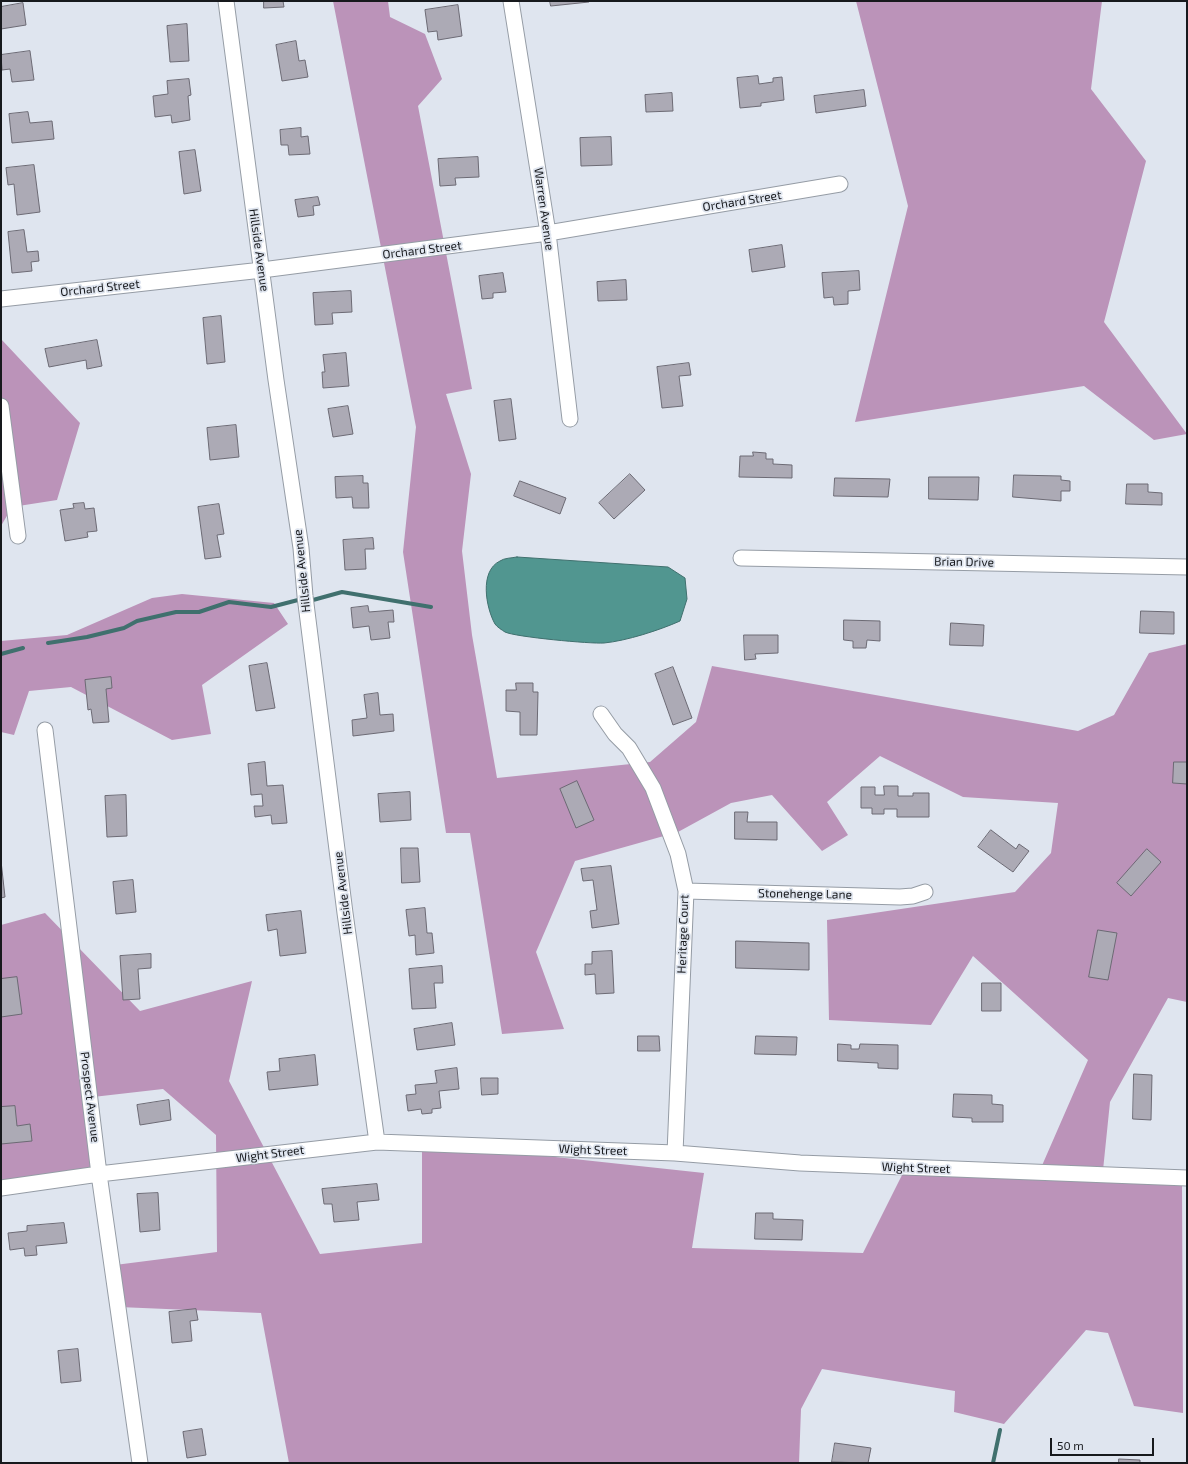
<!DOCTYPE html>
<style>
body{margin:0}
#map{position:relative;width:1188px;height:1464px;overflow:hidden;background:#dfe5ef;font-family:"Exo 2",sans-serif}
canvas{display:block}
.frame{position:absolute;inset:0;border:2px solid #17191d;pointer-events:none}
.scale{position:absolute;left:1050px;top:1438px;width:104px;height:18px;box-sizing:border-box;border:2px solid #17191d;border-top:0;padding-left:5px;font-size:12px;line-height:14px;white-space:nowrap;color:#17191d;-webkit-text-stroke:3px #dfe5ef;paint-order:stroke}
</style>
<div id="map">
<canvas width="1188" height="1464"></canvas>
<div class="frame"></div>
<div class="scale">50 m</div>
</div>
<script>
const context = document.querySelector('canvas').getContext('2d');
context.lineJoin = 'round';
function fillPath(path, color) {
  context.fillStyle = color;
  context.fill(path, 'evenodd');
}
function stroke(path, color, width, dash) {
  context.strokeStyle = color;
  context.lineWidth = width;
  context.lineCap = dash ? 'butt' : 'round';
  context.setLineDash(dash || []);
  context.stroke(path);
}
function label(font, color, halo, rows, align = 'center') {
  context.font = font + ' "Exo 2",sans-serif';
  context.lineWidth = 3.5;
  context.setLineDash([]);
  context.textBaseline = 'middle';
  context.strokeStyle = halo;
  context.fillStyle = color;
  for (const [text, x, y, turn = 0] of rows) {
    context.save();
    context.translate(x, y);
    context.rotate((+turn || 0) * Math.PI / 180);
    context.textAlign = isNaN(turn) ? turn : align;
    if (halo) context.strokeText(text, 0, 0);
    context.fillText(text, 0, 0);
    context.restore();
  }
}
fillPath(new Path2D(`
 M333,1H388L390,17L425,34L442,79L418,106L472,389L446,394L471,474L462,551L472,635L497,778L650,762L696,722L712,666L1078,731L1114,715L1149,653L1187,644V1002L1168,998L1110,1102L1102,1180L1182,1181L1183,1413L1134,1406L1108,1333L1086,1330L1004,1424L954,1412L955,1391L822,1369L801,1409L799,1463H289L261,1313L119,1307L115,1265L217,1252L216,1135L163,1089L93,1097L105,1178L1,1189V925L45,913L140,1011L252,981L229,1081L320,1254L422,1243V1146L444,1145L704,1173L692,1248L863,1253L905,1169L1037,1177L1088,1060L973,956L931,1025L829,1020L827,920L1015,892L1051,853L1058,803L963,797L880,756L827,802L848,835L822,851L772,795L731,803L678,832L575,861L536,952L564,1029L502,1034L470,833H446L403,552L416,427Z
 M856,1H1102L1091,89L1146,161L1104,322L1187,434L1154,440L1084,386L855,422L908,206Z
 M1,339L80,423L57,500L12,507L1,526Z
 M182,594L274,603L288,624L202,685L211,734L172,740L71,687L29,691L14,735L1,732V641L67,635L152,598Z`), '#bb93b9');
const water = new Path2D(`
 M517,557L668,567L685,578L687,599L680,621C660,630 626,641 604,643C591,644 515,637 505,632C502,630 497,627 495,624C486,608 479,571 500,561C504,558 512,558 517,557Z`);
fillPath(water, '#519690');
stroke(water, '#40706e', 1);
stroke(new Path2D(`
 M313,600L342,592L431,607
 M48,643L87,637L124,628L137,621L176,612H199L229,602L271,607L298,600
 M1,654L23,648
 M993,1463L1000,1430`), '#40706e', 4);
const building = new Path2D(`
 M264,1H283L284,7L264,8Z
 M550,1H589V2L551,6Z
 M23,3L26,25L1,29V7Z
 M458,5L462,36L438,40L437,31L428,32L425,10Z
 M187,24L189,61L170,62L167,26Z
 M296,41L299,61L305,60L308,77L282,81L276,45Z
 M30,51L34,80L12,82L10,69L2,70L1,55Z
 M758,76L759,84L773,82V78L782,77L784,100L761,103V106L740,108L737,78Z
 M189,79L191,95L188,96L190,120L172,123L171,115L155,117L153,96L168,94L167,81Z
 M864,90L866,106L816,113L814,96Z
 M672,93L673,111L646,112L645,95Z
 M28,112L30,123L52,121L54,139L12,143L9,114Z
 M301,128V137L308,136L310,154L289,155L288,145H281L280,130Z
 M611,137L612,165L581,166L580,138Z
 M195,150L201,191L184,194L179,152Z
 M478,157L479,177L455,178L456,185L440,186L438,159Z
 M34,165L40,212L17,215L14,184L8,185L6,168Z
 M318,197L320,205L313,206L314,215L298,217L295,200Z
 M24,230L27,252L38,251L39,261L31,262L32,271L12,273L8,232Z
 M782,245L785,267L752,272L749,250Z
 M859,271L860,290L848,291V304L834,305L833,297L824,298L822,273Z
 M503,273L506,292L493,293V298L482,299L479,276Z
 M626,280L627,300L598,301L597,282Z
 M351,291L352,312L332,313L333,324L315,325L313,293Z
 M221,316L225,362L207,364L203,318Z
 M97,340L102,366L87,369L86,360L49,367L45,349Z
 M346,353L349,386L323,388L322,372H325L323,355Z
 M689,363L691,375L679,376L683,406L662,408L657,367Z
 M511,399L516,439L499,441L494,401Z
 M348,406L353,434L333,437L328,409Z
 M236,425L239,457L210,460L207,428Z
 M753,452L766,453V459H773V464L792,465V478L739,477L740,456H753Z
 M630,474L645,490L614,519L599,503Z
 M1014,475L1061,476V480L1070,481V491H1061V501L1013,497Z
 M363,476V483H368L369,508H353L352,497L336,498L335,477Z
 M929,477H979L978,500L929,499Z
 M835,478L890,479L888,497L834,496Z
 M520,481L566,498L560,514L514,496Z
 M1127,484H1148V492L1162,493V505L1126,504Z
 M84,503L85,509L94,508L97,531L87,532L88,537L65,541L60,510L74,508L73,504Z
 M219,504L224,534L217,535L221,557L205,559L198,507Z
 M373,538L374,549H365L366,569L345,570L343,540Z
 M368,606L369,612L393,610L394,622H388L390,638L371,640L369,626L353,628L351,608Z
 M1141,611L1174,612V634L1140,633Z
 M844,620L880,621V641L867,640L866,648H853V641L844,640Z
 M951,623L984,625L983,646L950,645Z
 M744,635H778V653L755,654L756,659L745,660Z
 M267,663L275,708L256,711L249,666Z
 M673,667L692,718L673,725L655,674Z
 M111,677L112,688L106,689L109,722L93,723L91,709L88,710L85,680Z
 M516,683H533V692H538L537,735H520V712L506,711V690H516Z
 M378,693L380,715L393,714L394,731L353,736L352,720L367,718L364,695Z
 M265,762L267,786L283,785L287,823L272,824L271,815L255,817L254,806H263L262,794L251,795L248,764Z
 M1174,762H1187V784L1173,783Z
 M577,781L594,820L576,828L560,789Z
 M884,786H898V796H913V793H929V817H897V809H884V814H872V808H861V787H875V795H884Z
 M410,792L411,820L380,822L378,794Z
 M126,795L127,836L107,837L105,796Z
 M735,812H748L747,822H777V840L735,839Z
 M991,830L1016,849L1019,844L1029,851L1013,872L978,847Z
 M401,848H418L420,882L402,883Z
 M1147,849L1161,862L1131,896L1117,883Z
 M1,861L5,897L1,898Z
 M611,866L619,924L592,928L590,911L597,910L593,880L583,881L581,869Z
 M133,880L136,912L116,914L113,882Z
 M425,908L427,933H432L434,953L416,955L415,935L409,936L406,910Z
 M301,911L306,953L280,956L277,929L268,931L266,915Z
 M1098,930L1117,933L1108,980L1089,977Z
 M736,941L809,943V970L736,968Z
 M612,951L614,993L596,994L595,974L585,975V964H592V952Z
 M151,954V968L138,969L140,999L123,1000L120,956Z
 M442,966L443,983H434L436,1008L412,1009L409,969Z
 M17,977L22,1014L1,1017V979Z
 M982,983H1001V1011H982Z
 M452,1023L455,1045L417,1050L414,1029Z
 M638,1036H659L660,1051H638Z
 M756,1036L797,1037L796,1055L755,1054Z
 M838,1044L851,1045V1049H859L860,1044L898,1045V1069L878,1068V1063L838,1061Z
 M315,1055L318,1085L269,1090L267,1072L280,1071L279,1059Z
 M457,1068L459,1089L439,1091L441,1108L432,1109V1113L422,1114L421,1109L408,1111L406,1095L416,1094L415,1085L437,1083L435,1071Z
 M1134,1074L1152,1075L1151,1120L1133,1119Z
 M481,1078H498V1094L482,1095Z
 M954,1094L992,1095V1104L1003,1105V1122H972V1118L953,1117Z
 M169,1100L171,1120L140,1125L137,1105Z
 M15,1106L17,1126L30,1124L32,1141L1,1144V1107Z
 M377,1184L379,1200L357,1202L359,1220L334,1222L332,1204H324L322,1189Z
 M158,1193L160,1230L140,1232L137,1194Z
 M756,1213H773V1219L803,1220L802,1240L755,1239Z
 M64,1223L67,1243L36,1246L37,1255L25,1256L24,1248L10,1250L8,1233L27,1231V1226Z
 M196,1309L198,1320L190,1321L192,1341L172,1343L169,1312Z
 M78,1349L81,1381L61,1383L58,1351Z
 M202,1429L206,1455L187,1458L183,1432Z
 M835,1443L871,1448L868,1463L832,1462Z
 M1119,1459L1140,1460V1463H1119Z`);
fillPath(building, '#acaab5');
stroke(building, '#6c6a74', 1);
const minor = new Path2D(`
 M226,1L276,380L301,548L305,596L345,913L377,1142
 M511,1L548,233L570,419
 M1,299L262,270L548,233L840,184
 M1,406L18,536
 M741,558L1187,567
 M601,714L615,734L629,748L653,788L678,854L686,891L675,1153
 M45,730L99,1174L140,1463
 M686,891L900,897L913,896L925,892
 M1,1188L99,1174L377,1142L675,1153L800,1163L1187,1178`);
stroke(minor, '#959ca5', 17);
stroke(minor, '#fff', 15);
label('12px', '#17191d', '#dfe5ef', [
 ["Orchard Street",742,201,-9],
 ["Warren Avenue",544,209,82],
 ["Hillside Avenue",259,250,82],
 ["Orchard Street",422,250,-7],
 ["Orchard Street",100,288,-6],
 ["Brian Drive",964,562,1],
 ["Hillside Avenue",302,571,-96],
 ["Hillside Avenue",343,893,-97],
 ["Stonehenge Lane",805,894,1],
 ["Heritage Court",683,934,-88],
 ["Prospect Avenue",90,1097,83],
 ["Wight Street",593,1150,2],
 ["Wight Street",270,1154,-7],
 ["Wight Street",916,1168,2]
]);
</script>
